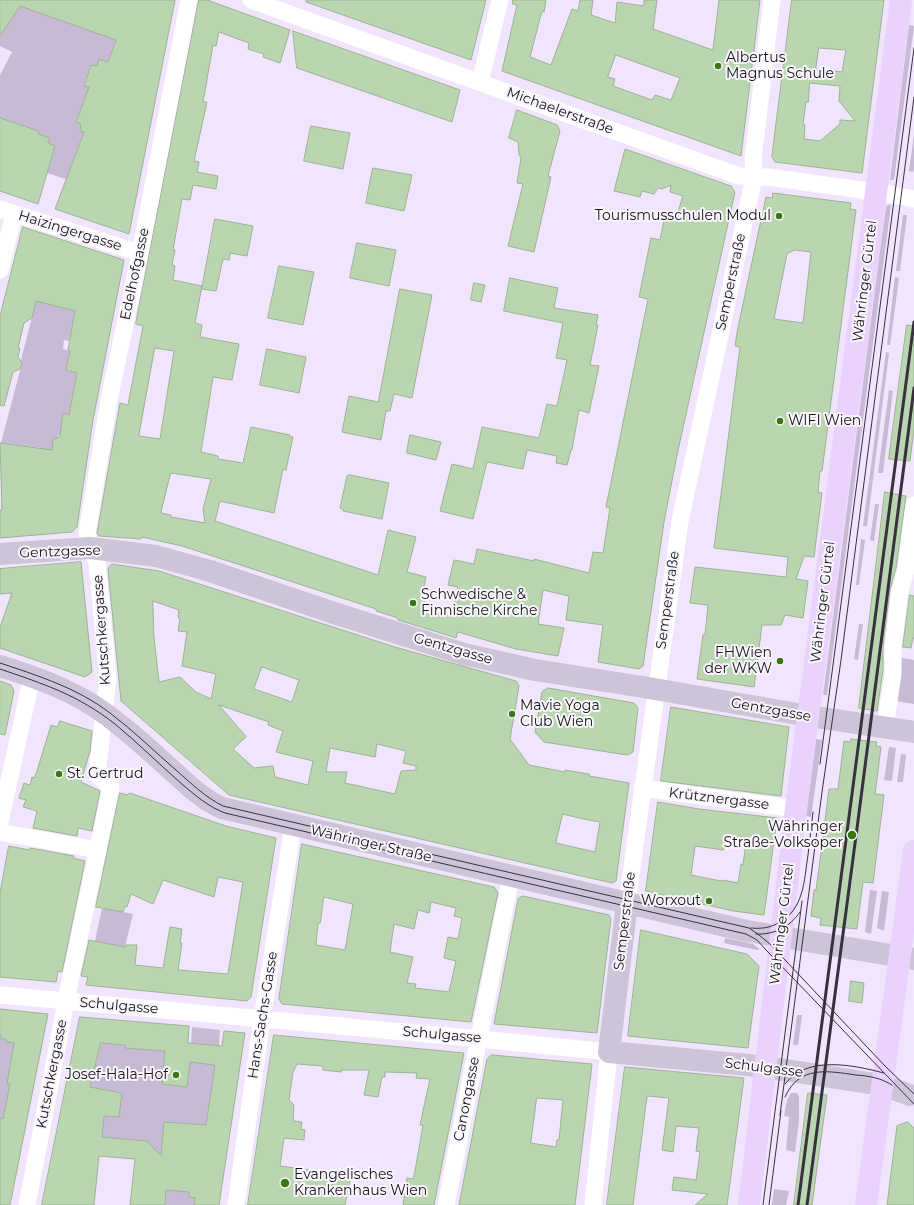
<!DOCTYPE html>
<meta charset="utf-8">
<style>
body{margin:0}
canvas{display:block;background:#f1e4fd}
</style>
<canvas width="914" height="1205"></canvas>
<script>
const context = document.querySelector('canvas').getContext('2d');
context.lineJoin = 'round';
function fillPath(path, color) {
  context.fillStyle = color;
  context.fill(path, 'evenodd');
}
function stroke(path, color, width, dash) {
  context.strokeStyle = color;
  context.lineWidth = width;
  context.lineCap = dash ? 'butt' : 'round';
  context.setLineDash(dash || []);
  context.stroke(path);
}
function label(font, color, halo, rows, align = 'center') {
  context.font = font + ' Montserrat,sans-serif';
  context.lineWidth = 4;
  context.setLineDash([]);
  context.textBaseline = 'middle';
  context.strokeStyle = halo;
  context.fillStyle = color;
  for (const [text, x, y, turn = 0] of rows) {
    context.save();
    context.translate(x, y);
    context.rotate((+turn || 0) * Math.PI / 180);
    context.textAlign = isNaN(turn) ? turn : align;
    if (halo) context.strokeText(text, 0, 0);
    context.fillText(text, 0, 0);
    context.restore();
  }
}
fillPath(new Path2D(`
 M24,0H41L35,11L116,40L108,62L97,66L91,65L84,85L90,88L76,121L81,124L80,130L84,132L71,166L81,184L47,173L46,158L51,159L55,146L48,143L50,138L38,134L39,131L0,118V75L12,52L0,46V36Z
 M909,25L914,26L894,180H890Z
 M914,135V167L913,172L909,171Z
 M888,205H891L827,695H823L881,243L886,207Z
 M903,215H907L900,271H896Z
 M895,277L899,278L890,345H887Z
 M79,283L85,329L72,327L69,341L64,340L63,349L70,351L66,370L77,373L69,415L63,414L61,435H58V438L53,440V445L55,449L44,468L42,448L1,443L22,363L21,360L36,301L73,310Z
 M886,352L889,353L867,526H863Z
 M889,390L893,391L892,399L883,473H878Z
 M875,504H879L874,541L870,540Z
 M861,539L865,540L859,585H856Z
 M859,624H863L858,660L854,659Z
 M902,658L914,660V704L896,701Z
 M816,739L822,740L811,817L806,816Z
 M889,747L896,748L892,781L884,780Z
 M901,754L906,755L903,782H897Z
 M870,890L877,891L871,934L865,932Z
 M882,891L889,892L884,931L877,928Z
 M102,908L133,914L125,947L95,941Z
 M725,938L753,944L760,949L757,950L724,943Z
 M797,1015H802L798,1045H793Z
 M192,1027L220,1030L219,1046L191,1043Z
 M0,1035L6,1039L8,1042H12L18,1036L12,1054L9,1068L10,1069L8,1084H10L3,1119L0,1118Z
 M101,1043L125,1045V1048L165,1051L162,1084L187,1087L190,1062L215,1065L206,1125L164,1122L162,1154L149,1153L150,1144L147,1141L102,1137L104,1116H119L122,1093L90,1087Z
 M791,1093H797L799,1097V1121L795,1152L786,1150L789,1117L784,1116L787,1100Z
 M174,1163L194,1166L189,1197L195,1198L194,1205H145L147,1189L170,1191Z
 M774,1189L789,1191L786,1205H772Z`), '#c8bad5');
const building = new Path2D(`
 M0,0H175L129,234L55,209L84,132L80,131L81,124L76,122L89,87L84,86L91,65L97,66L99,59L108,62L116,40L20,6L0,36Z
 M199,0H207L290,30L280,63L263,57L264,54L248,49L249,43L219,32L216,46L213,45L203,102H207L194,161L199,162L197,172L218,176L216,189L193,185L190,200L182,199L173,250H175L172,265L175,266L173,280L202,286L195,323L202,325L200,337L239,344L232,380L213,377L201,452L218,456V459L243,463L251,427L290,435V437H293L286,470L283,469L274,513L220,501L215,521L378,575L388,530L416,537L407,572L426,577L422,596L426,597L423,609L452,617L458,587L448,585L454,560L474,564L477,549L534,561V559L589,573L593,552L603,553L610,508L606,507L648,299L639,297L651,238L660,240L665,215L676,217L683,196L670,192L671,185L662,189L658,188L654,194L642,191L640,197L614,191L625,149L731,186L735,192L677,455L664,522L643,666L639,669L598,662L603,625L566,620L569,596L543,590L538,624L564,628L558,656L516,649L458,632L456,638L447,635L398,620V618L376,611V609L182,546L142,537L141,539L99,536L97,533L120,403L128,405L143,326L136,324ZM155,348L174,351L160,439L139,436ZM171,473L211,479L203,509L205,523L171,517V515L161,513Z
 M307,0H486L471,60L306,2Z
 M513,0H546L544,12L542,11L530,57L551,65L572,9L578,11L580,0H593L591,15L615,23L617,2L644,6V0H657L653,29L713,50L719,0H760L741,156L502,71L517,5L513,4ZM616,55L680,78L671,100L655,95L652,100L613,86L615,79L608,77Z
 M792,0H884L862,173L775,162L772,157ZM819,48L846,50L842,72L816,69ZM810,83L840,86L839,101L855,121L840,120V124L820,141L804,139L805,125L803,124L806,102H808Z
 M293,31L460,90L452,122L297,68Z
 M517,110L557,125L560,131L548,176L551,177L534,252L508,246L523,184L517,183L521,158L519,154L518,142L509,138Z
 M0,118L39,131L38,134L50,138L48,143L55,146L38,204L0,191Z
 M311,126L350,133L343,169L304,161Z
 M373,168L412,175L404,211L366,203Z
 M773,193L851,203L850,209L856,210L822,471H820L818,492L822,493L814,557L804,556L796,579L808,581L803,618L785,615L781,625H762L754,687L697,679L703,635H705L708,605L690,603L695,567L786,577L788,557L714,548L740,347L735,346L738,327L766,197L772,198ZM795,250L811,252L803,323L774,319L787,254Z
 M215,219L253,226L247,256L230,253L229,260L223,259L216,291L202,289Z
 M23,227L124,260L93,420L77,527L72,532L0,538V510H2L0,443L52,450L53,440L60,436L63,413L69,415L77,373L66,370L70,351L68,350L75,311L36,301L32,318L24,323L18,348H20L18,357L22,363L20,369L13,372L4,406L0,405V316Z
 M357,243L396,250L389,286L350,278Z
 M279,266L314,272L303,325L268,318Z
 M510,278L558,288L554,308L598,315L596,325H598L590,365L599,366L589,413L579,410L572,450H571L567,465L556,463L557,456L527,450L523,469L487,462L473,519L440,511L452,464L473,469L482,427L539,438L547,404L557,406L567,360L556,358L563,323L504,311Z
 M474,283L485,285L481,302L471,300Z
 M400,289L432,295L412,398L394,394L390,411H386L381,440L342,432L349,396L378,402Z
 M907,325L914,326V429L910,461L889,459Z
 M267,349L306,357L299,393L260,385Z
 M410,435L441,442L436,460L407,453Z
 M350,475L389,483L382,519L343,511V509L340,508L347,476Z
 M885,492L906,496L896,568L890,590L883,646V670L877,711L859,708Z
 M81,562L92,672L85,677L0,648V627L12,593L0,594V569Z
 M112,564L159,571L395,647L516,681L519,686L510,739L529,765L565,772V770L589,774V776L629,783L616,881L612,883L229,795L121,701L108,569ZM153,601L179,610L178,618L180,619L178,631L187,632L182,666L216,674L211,699L196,692L180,677L159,682L154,637ZM262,667L299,680L292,702L254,689ZM219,705L269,722L268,725L283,731L276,752L313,761L308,785L275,777L273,766L254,768L233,749L246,737ZM377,744L406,751L403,763L416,766V770L401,771L395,794L345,783L347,772H326L330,748L375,757ZM563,814L583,819L600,822L595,852L556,843Z
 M910,595L914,596V638H913L911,648L903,647Z
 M0,681L11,685L14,691L5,735L0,734Z
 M548,688L634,703L638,708L633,752L627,755L544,742L535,732L542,692Z
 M671,707L789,727L781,796L661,781Z
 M60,721L92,731L90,751L81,782L100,791L92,831L78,828L77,836L33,828L37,811L23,807L26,800L19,798L24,783L30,785L32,777L34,778L37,771L51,725L57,727Z
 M851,739L877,742L876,746L881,747L875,794L884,795L873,883L863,882L857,929L820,925L821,918L811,916L814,890H816L819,868L829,789H838L844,741L850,742Z
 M120,793L127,795L130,793L226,826L276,838L251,997L247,1001L86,985L88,977L81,976L89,940L125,947L126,945H137L135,965L163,968L170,927L182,929L180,943H182L178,970L228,974L243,882L218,877L214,897L163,880L153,904L131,894L127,907L125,906L123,912L96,907Z
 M658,802L699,809L777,818L764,915L733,911L646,891ZM725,839L746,842L743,865L741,864L738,883L722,880L721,881L691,875L695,846L723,850Z
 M302,844L494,887L498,893L471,1022L282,1004L279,999ZM324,897L353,904L345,950L316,945L318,923H320ZM431,902L456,908L454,916L462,918L458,939L448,937L444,958L456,961L449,992L415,988L416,984L407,983L413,957L390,952L394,924L414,929L418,910L429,913Z
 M9,846L29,850L30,848L74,856L73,858L85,861L62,972L58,971L56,982L0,977V893Z
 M523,896L609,915L611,919L597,1033L494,1024L518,899Z
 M641,930L747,954L759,966L748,1048L628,1036Z
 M851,981L864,983L862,1003L849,1001Z
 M0,1009L48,1014L10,1205H0V1118L3,1119L10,1084H7L14,1043L7,1042L6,1039H1V1035H0Z
 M80,1017L189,1026L188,1043L222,1046L224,1031L245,1033L219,1205H194L195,1198L189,1197V1192L166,1190L165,1205H130L135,1159L99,1156L94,1205H42ZM101,1043L125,1045V1048L165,1051L162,1084L187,1087L190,1062L215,1065L206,1125L164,1122L161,1156L147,1141L102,1137L104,1116L119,1117L122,1093L90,1087Z
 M274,1035L464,1053L434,1205H403L407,1178L413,1179L415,1171L423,1125H420L430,1079L416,1078L417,1073L385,1072V1077H382L378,1097L364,1095L369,1070H341V1072L323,1070V1066L297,1064L293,1072L289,1100L294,1105L293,1121L302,1122L301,1129L305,1130L304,1140L284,1138L280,1166L318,1171V1174L350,1179L345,1205H248Z
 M492,1055L592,1064L575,1205H459L487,1059ZM537,1098L563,1100L559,1140H557L556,1147L531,1143Z
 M625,1067L744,1078L727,1205H695L708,1194L672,1190L674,1177L696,1180L700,1152L696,1151L699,1128L676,1126L673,1152L662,1150L669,1098L647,1096L633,1205H607Z
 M808,1093L827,1095L812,1205H794Z
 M908,1122L914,1128V1205H887L897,1126Z`);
fillPath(building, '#bad6b0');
stroke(building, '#9db296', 1);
stroke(new Path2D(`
 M251,0L739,176L768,177L876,192L914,199
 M480,82L500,0
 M0,209L140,253
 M0,270L14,214
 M885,728L893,674V647L900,591L906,570L914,505
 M642,788L796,809
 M0,822L32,676
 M0,832L98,850
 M627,903L680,521L754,177L753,159L772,0
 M0,995L470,1038L609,1052L593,1205
 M27,1205L69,986L111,787L97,775L108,679L97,562L90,548L87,534L109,400L140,253L189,0
 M236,1205L262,1019L293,826
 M446,1205L511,876`), '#fff', 17);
stroke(new Path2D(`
 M0,554L90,548L156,556L210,571L334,613L464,654L535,670L643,687L809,716L914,732
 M0,666C45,680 85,695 121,726C140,741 158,758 176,774C190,787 204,800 222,808L747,931L914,959
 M627,903L609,1052L748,1065L798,1072L882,1085L910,1095`), '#cdc4d7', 22);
stroke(new Path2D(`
 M749,1205L796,809L901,0
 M866,1205L914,851`), '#e9d3fe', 22);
stroke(new Path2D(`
 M0,663C39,676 77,688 110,713C134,731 155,752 177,771C192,784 205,797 223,806L749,928L759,935L770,944L885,1066L914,1094
 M0,669C44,684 78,695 115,724C138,743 160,765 183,785C196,796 209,807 225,813L746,934L757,940L768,952L914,1104
 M820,764L914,48
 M751,928C760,929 770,928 778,923C804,910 804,881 808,855C810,841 811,826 813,812
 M756,934C774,935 790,927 800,912
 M785,1084C807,1055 853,1065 884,1073
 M785,1097C799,1065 828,1071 856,1075C869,1076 881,1078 892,1085
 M780,1115L822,792L841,660L914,97
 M763,1205L802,901
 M769,1205L781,1111`), '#37313e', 1);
stroke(new Path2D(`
 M798,1205L914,322
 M807,1205L856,836L914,388`), '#37313e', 3);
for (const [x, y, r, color] of [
 [718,66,4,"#377714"],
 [779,216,4,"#377714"],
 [780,421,4,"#377714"],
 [413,603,4,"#377714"],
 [780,661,4,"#377714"],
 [512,714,4,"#377714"],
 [59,774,4,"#377714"],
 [852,835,5,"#377714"],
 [709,901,4,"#377714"],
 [176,1075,4,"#377714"],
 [285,1183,5,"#377714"]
]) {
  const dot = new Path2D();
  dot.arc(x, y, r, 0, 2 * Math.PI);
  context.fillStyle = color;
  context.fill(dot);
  stroke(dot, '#f9f6fc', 1.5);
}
label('14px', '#17121c', '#f9f6fc', [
 ["Albertus",726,58],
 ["Magnus Schule",726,74],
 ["Tourismusschulen Modul",771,216,"right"],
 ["WIFI Wien",788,421],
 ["Schwedische &",421,595],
 ["Finnische Kirche",421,611],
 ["FHWien",772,653,"right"],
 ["der WKW",772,669,"right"],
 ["Mavie Yoga",520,706],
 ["Club Wien",520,722],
 ["St. Gertrud",67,774],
 ["Währinger",843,827,"right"],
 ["Straße-Volksoper",843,843,"right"],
 ["Worxout",701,901,"right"],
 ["Josef-Hala-Hof",168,1075,"right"],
 ["Evangelisches",294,1175],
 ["Krankenhaus Wien",294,1191]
], 'left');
label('14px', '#17121c', '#f9f6fc', [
 ["Michaelerstraße",560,111,20],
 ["Haizingergasse",70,231,17],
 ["Edelhofgasse",135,274,-78],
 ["Währinger Gürtel",865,281,-83],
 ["Semperstraße",731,282,-78],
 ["Gentzgasse",60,552,-2],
 ["Semperstraße",668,600,-82],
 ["Währinger Gürtel",823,602,-83],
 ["Kutschkergasse",102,630,-94],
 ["Gentzgasse",453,649,16],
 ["Gentzgasse",771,710,10],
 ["Krütznergasse",719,799,7],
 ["Währinger Straße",371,844,13],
 ["Semperstraße",625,921,-83],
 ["Währinger Gürtel",782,924,-83],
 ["Schulgasse",119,1006,5],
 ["Hans-Sachs-Gasse",263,1015,-81],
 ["Schulgasse",442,1035,5],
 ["Schulgasse",764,1068,7],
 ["Kutschkergasse",52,1074,-79],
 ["Canongasse",467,1099,-79]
]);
</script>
